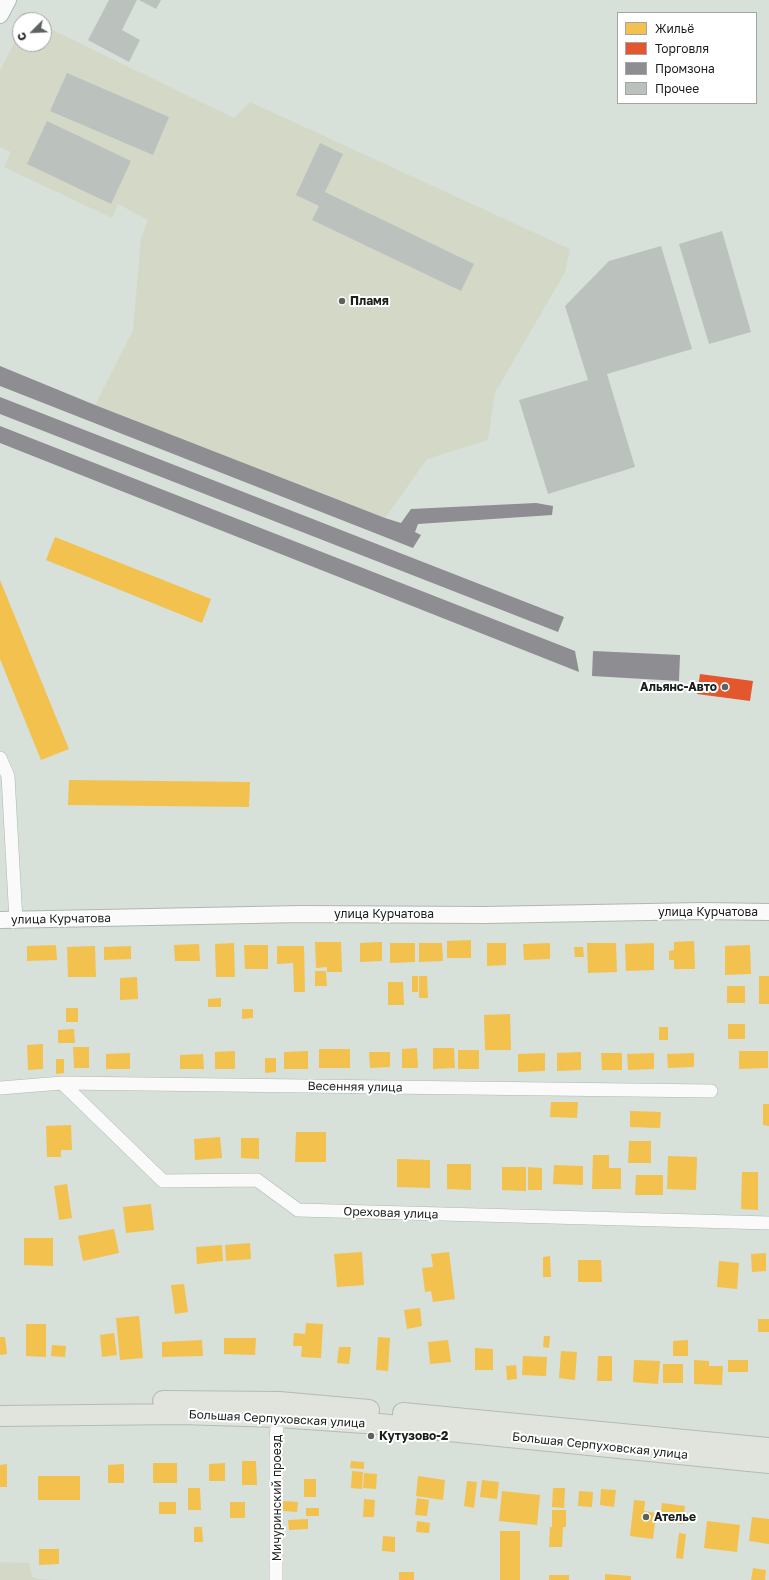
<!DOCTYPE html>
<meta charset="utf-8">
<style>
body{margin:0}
#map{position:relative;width:769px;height:1580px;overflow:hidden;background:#d8e0da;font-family:"Golos Text",sans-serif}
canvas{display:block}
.legend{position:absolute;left:617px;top:12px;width:140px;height:92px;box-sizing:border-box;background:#fff;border:1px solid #a3a5a4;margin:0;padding:5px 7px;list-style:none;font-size:12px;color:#1a1f1b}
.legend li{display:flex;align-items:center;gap:8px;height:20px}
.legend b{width:20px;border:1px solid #a3a5a4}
.north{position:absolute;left:12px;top:12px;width:40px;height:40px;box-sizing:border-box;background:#fff;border:1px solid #a3a5a4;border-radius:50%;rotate:246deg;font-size:11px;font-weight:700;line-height:16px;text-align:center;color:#1a1f1b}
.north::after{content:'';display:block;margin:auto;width:14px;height:18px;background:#5c635e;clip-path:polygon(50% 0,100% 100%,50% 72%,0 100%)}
</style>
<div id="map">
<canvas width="769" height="1580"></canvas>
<ul class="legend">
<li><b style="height:11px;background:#f2c14e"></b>Жильё</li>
<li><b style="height:11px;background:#e4572e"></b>Торговля</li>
<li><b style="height:11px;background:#8d8d92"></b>Промзона</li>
<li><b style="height:11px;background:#bbc2be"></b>Прочее</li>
</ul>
<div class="north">С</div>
</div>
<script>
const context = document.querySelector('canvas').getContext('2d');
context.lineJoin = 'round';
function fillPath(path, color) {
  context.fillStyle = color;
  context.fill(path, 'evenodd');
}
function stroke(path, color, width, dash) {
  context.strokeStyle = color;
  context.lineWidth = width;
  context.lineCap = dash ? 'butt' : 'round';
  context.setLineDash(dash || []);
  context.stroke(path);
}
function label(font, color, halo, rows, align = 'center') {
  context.font = font + ' "Golos Text",sans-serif';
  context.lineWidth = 4;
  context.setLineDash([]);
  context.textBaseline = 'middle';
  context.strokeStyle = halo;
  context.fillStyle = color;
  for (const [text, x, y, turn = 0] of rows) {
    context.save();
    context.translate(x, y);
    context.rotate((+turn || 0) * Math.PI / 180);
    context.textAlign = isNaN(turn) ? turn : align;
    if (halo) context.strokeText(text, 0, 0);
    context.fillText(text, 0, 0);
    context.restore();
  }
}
fillPath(new Path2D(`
 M44,26L234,118L250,102L570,249L565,272L495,393L488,440L427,459L385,518L95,405L133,330L141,238L148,220L118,204L112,218L4,167L11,152L0,147V71L20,31V44H44Z
 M0,1562L29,1563L32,1577L39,1579L51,1580H0Z`), '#d4d8c7');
fillPath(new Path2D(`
 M55,537L211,599L202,623L46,560Z
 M0,580L69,749L41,760L0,659Z
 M69,780L250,782L249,807L68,805Z
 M471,940V958H447V941Z
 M694,941L695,969H674V960H669V951L674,950V942Z
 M315,942H341L342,972H327V967L316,968Z
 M382,942V961L360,962V943Z
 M234,943L235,977H216L215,944Z
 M390,943H415V962L390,963Z
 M419,943H442L443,961L419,962Z
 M487,943H506V965L487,966Z
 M550,943V959L524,960L523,944Z
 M587,943H616L617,972L588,973Z
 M654,943V970L626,971L625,944Z
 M199,944L200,961H175L174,945Z
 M56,945L57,960L27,961V946Z
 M244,945H268V969H245Z
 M750,945L751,974L725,975V946Z
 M95,946L96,977H68L67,947Z
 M131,946V959L104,960V947Z
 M277,946H304L305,992H294L293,963L277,964Z
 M574,947H583L584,957H575Z
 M315,971H326L327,986H315Z
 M412,976H418V992H412Z
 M419,976H427L428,998H419Z
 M759,976H769V1004H759Z
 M137,977L138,999L120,1000V978Z
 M388,982H403L404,1005H388Z
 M727,986H745V1003H727Z
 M221,998V1007H208V999Z
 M66,1008H78V1022H66Z
 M242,1009H253V1018L242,1019Z
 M510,1014L511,1050H485L484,1015Z
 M728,1024H745V1039H728Z
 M659,1027H668V1040H659Z
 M74,1029L75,1043H58V1030Z
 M43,1044V1069L28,1070L27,1045Z
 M73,1047H89V1068H74Z
 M417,1048L418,1068H402V1049Z
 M433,1048H454L455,1068L433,1069Z
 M319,1049H350V1068H319Z
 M458,1050H479V1069H458Z
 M235,1051V1069H215V1052Z
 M308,1051V1069H284V1052Z
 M739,1051H768V1068L739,1069Z
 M369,1052H390V1067L370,1068Z
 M581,1052V1070L557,1071V1053Z
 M130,1053V1069H106V1054Z
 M545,1053V1071L518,1072V1054Z
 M601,1053H622V1070H602Z
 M654,1053V1069L628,1070L627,1054Z
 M694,1053V1067L668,1068L667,1054Z
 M203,1054L204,1069H180V1055Z
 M265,1058H276V1072L265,1073Z
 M56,1059H64V1073L56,1074Z
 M551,1102H578L577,1118L550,1117Z
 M763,1104H769V1126L763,1125Z
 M630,1111L661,1112L660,1128L630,1127Z
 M71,1125L72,1150H61V1157H47L46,1126Z
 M296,1132H326V1162H295Z
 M220,1137L222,1158L195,1160L194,1139Z
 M241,1138H259V1159L241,1158Z
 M629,1141H651V1163H628Z
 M593,1155H609V1168H621V1189H592Z
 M668,1156L697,1157L696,1190L667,1189Z
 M397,1159L430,1160V1188L397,1187Z
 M447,1164H471V1190L447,1189Z
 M554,1165L583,1166V1185L553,1184Z
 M502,1167H526V1191L502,1190Z
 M528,1167L542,1168V1190H528Z
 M742,1172H758V1210L741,1209Z
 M636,1175H663V1195H635Z
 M67,1184L72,1218L59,1220L54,1186Z
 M151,1204L154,1230L126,1233L123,1207Z
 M114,1229L119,1253L83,1261L78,1236Z
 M24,1238H53V1266L24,1265Z
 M250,1243L251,1259L226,1261L225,1245Z
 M222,1245L223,1261L197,1264L196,1247Z
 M362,1252L364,1285L337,1287L334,1254Z
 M449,1252L455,1299L433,1302L431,1291L425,1292L422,1268L433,1267L431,1254Z
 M766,1253V1271L752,1272L751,1254Z
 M550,1256L551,1277H543V1257Z
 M578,1260H601L602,1282H578Z
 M719,1261L739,1263L737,1289L717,1287Z
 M184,1284L188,1312L175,1314L171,1285Z
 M420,1308L422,1326L407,1329L404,1310Z
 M139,1316L143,1358L120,1360L116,1318Z
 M758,1319H769V1332H758Z
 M306,1323L323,1324L321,1358L301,1357L302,1346H293L294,1333L305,1334Z
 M26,1324H46V1357L26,1356Z
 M114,1333L117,1355L102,1357L100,1335Z
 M544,1336H550L549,1348L543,1347Z
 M0,1337H5L7,1354L0,1355Z
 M378,1337L390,1338L388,1371L376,1370Z
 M224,1338H256L255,1355L224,1354Z
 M202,1340L203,1356L162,1357V1342Z
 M448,1340L451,1362L430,1364L428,1342Z
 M688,1340V1356H673V1341Z
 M52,1345L66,1346L65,1357L51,1356Z
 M339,1347H351L349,1364L337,1363Z
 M475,1348L493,1349V1370H475Z
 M561,1351L577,1352L575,1380L559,1378Z
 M523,1356L547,1357L546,1376L522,1375Z
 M598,1356H612V1381H597Z
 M634,1360L660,1361L658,1384L633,1382Z
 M694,1360L709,1361V1366H723L722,1385L694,1384Z
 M728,1360H748V1372H728Z
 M663,1364H683V1383H663Z
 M516,1365L517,1379L507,1380L506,1366Z
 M242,1461H256L257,1485H242Z
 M351,1461L364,1462V1469L350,1468Z
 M153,1463H177V1483H153Z
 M225,1463V1481H209V1464Z
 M7,1464V1487H0V1465Z
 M124,1464V1483H108V1465Z
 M352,1471L363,1472L362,1489L351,1488Z
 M364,1473L377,1474L376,1489L363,1488Z
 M38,1476H80V1500H38Z
 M418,1476L445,1480L443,1500L416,1496Z
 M304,1479H316V1497H304Z
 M482,1480L499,1482L497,1499L480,1497Z
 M467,1481L477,1482L474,1508L464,1506Z
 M188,1488H200L201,1510H188Z
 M553,1488H565L564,1508L552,1507Z
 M601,1489L616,1490L614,1507L600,1505Z
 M502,1491L540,1495L537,1525L499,1521Z
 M579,1491L593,1492L592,1507L578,1506Z
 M417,1498L429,1500L427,1516L415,1515Z
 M364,1499L375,1500L374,1517H363Z
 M634,1500L645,1501L644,1511L656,1513L653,1539L630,1536Z
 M283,1501L298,1502L297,1512L283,1511Z
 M159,1502H176V1514H159Z
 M230,1502H245V1518H230Z
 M662,1503L685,1506L683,1524L660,1521Z
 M306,1508H319V1516H306Z
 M552,1510H566V1527H557H563L562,1547H549L550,1527H552Z
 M752,1517L769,1519V1544L749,1541Z
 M308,1519V1529L289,1530L288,1520Z
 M417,1521L430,1523L429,1533L416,1532Z
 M707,1521L740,1525L737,1552L704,1548Z
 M194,1527H202L203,1542H194Z
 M500,1531H520V1580H500Z
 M679,1533L686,1534L683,1559L676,1558Z
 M383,1536L395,1537V1552L382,1551Z
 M39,1549H59V1564L39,1565Z
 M753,1568L766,1570L765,1580H751Z
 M399,1572H414V1580H399Z
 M605,1574L631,1576V1580H605Z
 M549,1575H569V1580H549Z`), '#f2c14e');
fillPath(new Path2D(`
 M700,674L753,681L750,701L697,694Z`), '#e4572e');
fillPath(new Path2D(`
 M0,366L95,405L385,518L401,523L411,509L536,503L553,506L552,515L418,524L415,532L421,535L413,548L0,386Z
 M0,397L564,617L558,632L0,414Z
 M0,426L575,651L579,672L0,443Z
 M593,651L680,655L679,681L592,676Z`), '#8d8d92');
fillPath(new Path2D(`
 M109,0H137L122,30L140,40L129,62L88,40Z
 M139,0H161L156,9Z
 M67,73L169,117L153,155L50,111Z
 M47,121L131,161L111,204L27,164Z
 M320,143L343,154L325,192L474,264L461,291L312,220L319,206L296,195Z
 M722,231L751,332L709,344L679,244Z
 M661,246L692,349L607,374L635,467L548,494L519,400L588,380L565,306L609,261Z`), '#bbc2be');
const minor = new Path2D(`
 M0,758L8,776L16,921
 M62,1083L163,1181L257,1180L298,1210L769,1223
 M0,1088L62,1083L711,1091
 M276,1580V1438L278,1417`);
const tertiary = new Path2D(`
 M0,15L8,0
 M0,920L301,914L484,915L702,911L769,912`);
const primary = new Path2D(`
 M163,1401L279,1402L369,1410
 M403,1413L769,1448
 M0,1416L181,1414L278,1417L379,1424L769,1463`);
stroke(minor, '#b0b7b2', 14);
stroke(tertiary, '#b0b7b2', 18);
stroke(primary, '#b6bab7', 22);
stroke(minor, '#f9faf9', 13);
stroke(tertiary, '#f9faf9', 16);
stroke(primary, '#e0e4dd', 20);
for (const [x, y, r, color] of [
 [342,301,4,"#5c635e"],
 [725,687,4,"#5c635e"],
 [371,1436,4,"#5c635e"],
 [646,1517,4,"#5c635e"]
]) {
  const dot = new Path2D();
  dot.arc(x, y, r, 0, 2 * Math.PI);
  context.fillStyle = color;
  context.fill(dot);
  stroke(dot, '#fff', 1.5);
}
label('bold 12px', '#1a1f1b', '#fff', [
 ["Пламя",350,301],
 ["Альянс-Авто",717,687,"right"],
 ["Кутузово-2",379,1436],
 ["Ателье",654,1517]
], 'left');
label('12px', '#1a1f1b', '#fff', [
 ["улица Курчатова",708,912],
 ["улица Курчатова",384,914],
 ["улица Курчатова",61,919,-1],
 ["Весенняя улица",355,1087,1],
 ["Ореховая улица",391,1213,2],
 ["Большая Серпуховская улица",277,1419,3],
 ["Большая Серпуховская улица",600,1446,6],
 ["Мичуринский проезд",277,1498,-90]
]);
</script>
